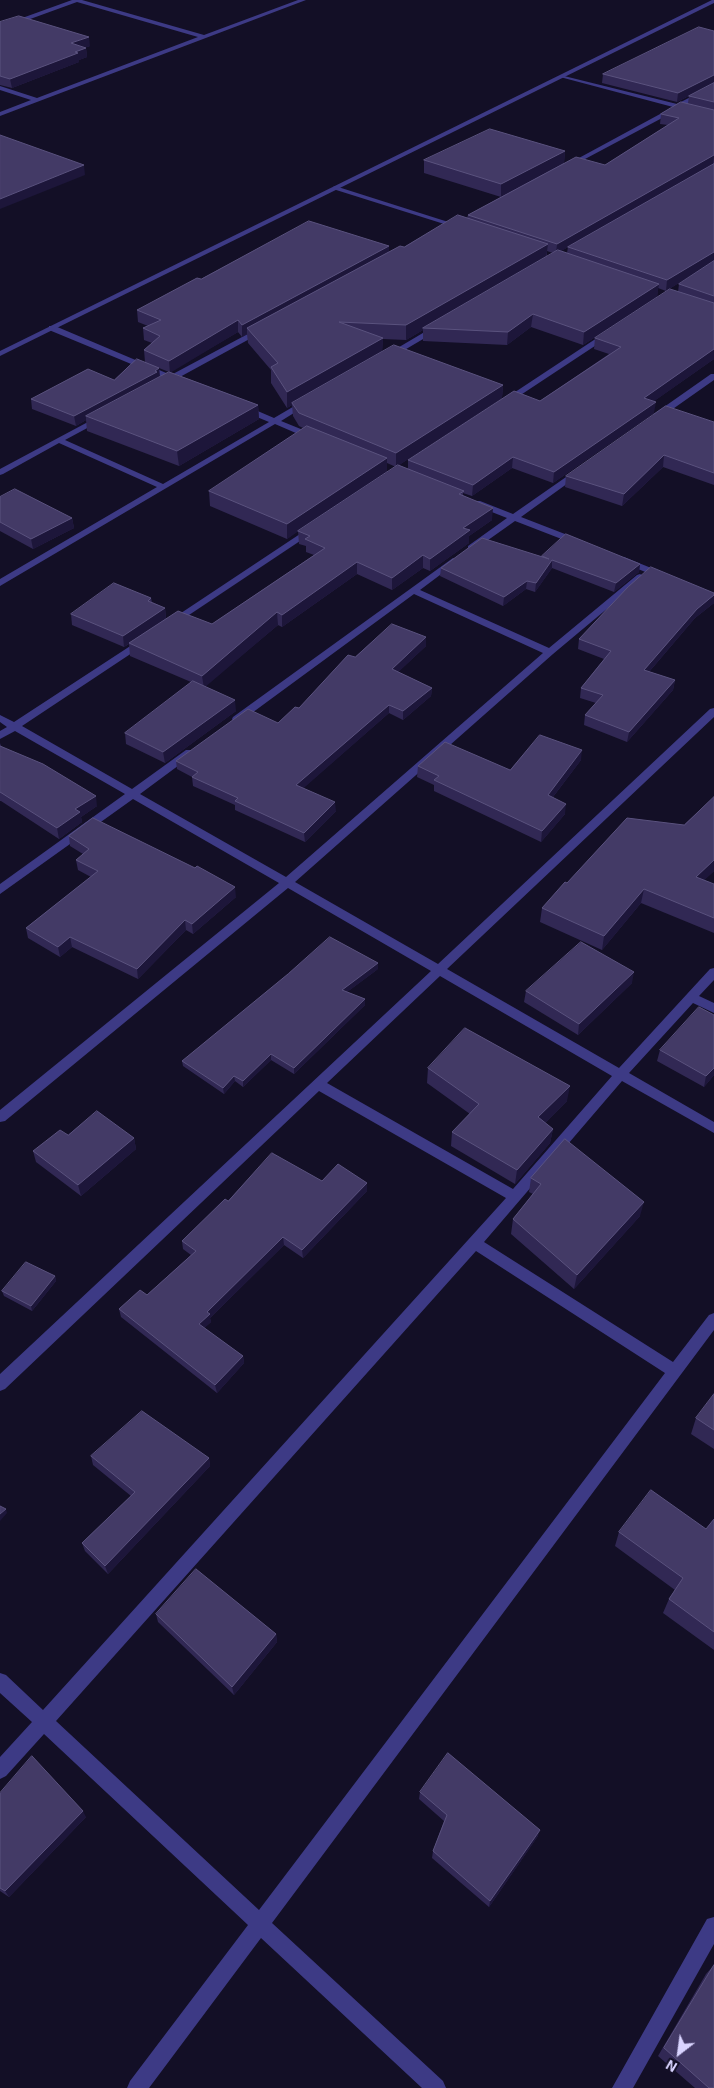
<!DOCTYPE html>
<style>
body{margin:0}
#map{position:relative;width:714px;height:2088px;overflow:hidden;background:#130f26;font-family:"Exo 2",sans-serif}
canvas{display:block}
.north{position:absolute;left:654px;top:2028px;width:50px;height:50px;-webkit-text-stroke:4px #130f26;paint-order:stroke;rotate:210deg;font-size:14px;font-weight:700;line-height:20px;text-align:center;color:#d9d4ff}
.north::after{content:'';display:block;margin:auto;width:18px;height:22px;background:#d9d4ff;clip-path:polygon(50% 0,100% 100%,50% 72%,0 100%)}
</style>
<div id="map">
<canvas width="714" height="2088"></canvas>
<div class="north">N</div>
</div>
<script>
const context = document.querySelector('canvas').getContext('2d');
context.lineJoin = 'round';
function fillPath(path, color) {
  context.fillStyle = color;
  context.fill(path, 'evenodd');
}
function stroke(path, color, width, dash) {
  context.strokeStyle = color;
  context.lineWidth = width;
  context.lineCap = dash ? 'butt' : 'round';
  context.setLineDash(dash || []);
  context.stroke(path);
}
fillPath(new Path2D(`
 M72,0H82L204,35L298,0H306L0,116V112L31,100L0,90V86L37,98L198,37L77,2L0,30V26Z
 M560,75L677,104L714,85V89L683,106L714,114V118L679,109L570,167H566V165L673,107L560,77Z
 M335,186L464,227L465,228L460,229L333,189V187Z
 M49,326H55L171,375L259,328L266,330L178,378L180,380L179,382L172,381L162,385L158,383L165,378L49,330Z
 M433,327L440,329L391,358L384,356Z
 M606,332L613,334L507,404L500,402Z
 M711,374H714V380L660,418H654V414Z
 M303,401L310,403L281,421L318,436V440H312L275,424L0,586V579L157,487L59,443L3,474L0,475V469L101,415L105,417L104,419L65,440L163,484L269,422L240,410V406H246L274,418Z
 M579,468L582,469V473L521,517L583,541V545H577L515,521L474,550H468V546L507,518L474,505V501H480L513,514Z
 M312,526L315,527V531L174,625H168L166,623Z
 M624,557L666,574L668,576L663,579L660,578L621,562L619,560Z
 M453,558L458,561L456,563L420,590L549,648L637,575L640,574L645,577L553,654L295,882L438,964L710,709L714,708V717L447,969L619,1068L710,969L714,968V980L699,996L714,1003V1013L693,1003L629,1073L714,1122V1133L622,1081L484,1242L673,1362L709,1315L714,1313V1330L272,1923L443,2081L446,2088H422L261,1938L149,2088H127L130,2081L248,1925L44,1734L6,1776L0,1779V1757L32,1722L0,1693V1673L6,1675L43,1710L506,1198L319,1091L5,1389L0,1391V1374L431,971L288,888L5,1121L0,1122V1110L279,883L133,799L0,894V884L125,794L15,731L0,739V731L7,727L0,722V715L14,722L141,639H147V643L22,726L132,789L186,750H194L195,752L194,754L140,794L286,877L543,653L414,594L241,721H233L232,719L233,717ZM440,976L612,1076L513,1189L327,1083ZM476,1251L665,1373L259,1910L56,1721Z
 M714,1917V1944L633,2088H612L707,1919Z`), '#3d3a85');
fillPath(new Path2D(`
 M712,0H714V3L0,356V351Z`), '#3d3a85');
fillPath(new Path2D(`
 M0,20V22L90,46L84,48H86L87,57L79,60V62L12,88L0,85Z
 M714,31V359L654,401V413L553,483L512,468L472,496L463,493V495L492,520L469,536V543L430,571L423,568L392,590L357,574L282,627L278,625L205,686L236,711L165,763L126,744L125,733L191,682L130,656L129,644L124,647L72,625L71,614L151,598L152,602L165,608L166,618L212,624L314,555L306,552V546L299,544L298,531L396,467L387,463L287,539L210,506L209,491L303,428L299,426L293,416L292,405L287,408L271,383V370L248,343L247,334L242,337L238,332L170,372L258,405L259,419L179,466L87,431L86,420L76,426L32,409L31,399L114,380L145,362L144,350L152,343L144,340L143,328L148,326L138,322L137,310L201,279L389,252L404,247L467,218L468,215L501,197L424,173V160L565,151L564,163L605,165L668,125L660,124L661,114L688,103L689,96L695,93L677,102L602,83L603,74ZM568,247L567,253L561,251ZM547,251L553,253L547,257ZM704,267L679,284L678,292L595,338L594,349L609,354L540,401L408,460V469L399,465L502,398L503,385L382,351L383,339L406,340L423,330V341L507,345L531,327L583,345L657,297L658,288L666,291ZM159,368L169,372L160,377Z
 M714,422V485L663,467L622,506L565,487L566,476Z
 M0,497L72,518L74,528L33,549L0,531Z
 M542,556L640,564L639,572L614,592L552,568L535,592L526,589L503,606L440,576L441,568Z
 M714,593V603L695,618L649,672L675,680L673,690L627,742L584,725L585,715L596,703L580,698L581,688L604,659L578,649L579,639Z
 M426,637V646L398,672L432,688L431,696L403,720L389,713L303,788L336,811L305,842L235,810V805L193,786L192,777L177,769L176,761L278,723L299,708L355,657Z
 M0,743L1,746L97,806L81,817L82,822L59,839L1,801H0Z
 M581,760L553,797L565,814L541,842L434,791V785L417,777L418,766L510,770Z
 M714,797V871L704,880L714,884V933L641,903L602,950L540,922L542,908L567,883L684,825Z
 M69,836L236,897L193,934L186,930L138,979L72,947L60,957L28,938L26,928L91,877L78,870L76,860L83,854L70,846Z
 M378,969L347,992L365,999V1005L294,1074L271,1060L243,1087L235,1081L224,1094L183,1066L182,1061Z
 M632,983L578,1035L524,1002L526,991Z
 M660,1050L714,1075L704,1087L657,1061Z
 M428,1068L567,1101L545,1123L553,1129L550,1143L515,1184L451,1146L452,1132L470,1114L427,1083Z
 M68,1135L134,1138L136,1149L81,1196L36,1162L33,1151Z
 M531,1178L640,1216L574,1289L511,1234L513,1219L533,1194L529,1192Z
 M322,1181L367,1191L303,1258L284,1245L210,1318L211,1322L204,1328L243,1356L244,1363L217,1393L121,1317L119,1309L147,1295L191,1255L183,1249L182,1241L228,1201Z
 M55,1276L56,1281L32,1311L4,1296L2,1291Z
 M714,1394V1449L691,1434L696,1418Z
 M91,1456L209,1458L210,1466L108,1574L85,1551L82,1543L131,1496L93,1465Z
 M714,1519V1650L663,1613L669,1599L675,1590L615,1546L619,1532L706,1529Z
 M156,1614L276,1634L277,1642L234,1695L158,1622Z
 M420,1792L538,1836L489,1907L432,1858L433,1851L444,1821L419,1799Z
 M0,1793L86,1817L9,1897L0,1891Z
 M714,1965V2088H695L658,2056L706,1974Z`), '#312854');
fillPath(new Path2D(`
 M89,37L90,46L72,52L71,43Z
 M86,48L87,57L79,60V62L12,88L10,79L75,52Z
 M714,75V83L677,102L678,93Z
 M565,151L564,163L501,197V184Z
 M714,155L713,164L556,254L557,244Z
 M84,165L85,175L0,209V199Z
 M548,244L546,259L423,328V330L406,340V325Z
 M389,246V257L247,328V334L242,337V325Z
 M714,252V261L666,291L667,280Z
 M659,284L657,297L583,345L584,332Z
 M533,314L531,327L507,345L508,332Z
 M238,320V332L170,373L169,361Z
 M383,338L382,354L292,403V405L287,408V392Z
 M714,349V359L643,409L644,398Z
 M159,368L160,378L86,416V420L76,426L74,416Z
 M503,385L502,398L396,467V453Z
 M656,402L654,413L553,483L554,472Z
 M258,405L259,419L179,466L177,451Z
 M664,455L663,467L622,506L624,494Z
 M513,457L512,468L472,496L473,485Z
 M387,458V472L287,539V524Z
 M493,508L492,520L469,536V543L430,571V559L463,528Z
 M72,518L74,528L33,549L31,539Z
 M423,555V568L392,590V578Z
 M552,560V568L535,592L536,583Z
 M357,562V574L282,627V615Z
 M640,564L639,572L614,592L616,583Z
 M527,581L526,589L503,606L504,597Z
 M714,595V603L695,618L642,680L644,670L697,609Z
 M165,608L166,619L124,647L123,636Z
 M277,612L278,625L204,688L202,676Z
 M426,637V646L392,678V669Z
 M675,680L673,690L627,742L629,732Z
 M432,688L431,696L403,720V711Z
 M235,700L236,711L165,763L163,752Z
 M389,705V713L297,794L296,785Z
 M582,750L581,760L546,806L548,795Z
 M96,796L97,806L81,817L82,822L59,839L57,828L75,809Z
 M335,802L336,811L305,842L304,833Z
 M566,804L565,814L541,842L542,831Z
 M714,860V871L693,891L696,877Z
 M235,887L236,897L193,934L192,924Z
 M644,889L641,903L602,950L604,936Z
 M185,920L186,930L138,979L137,969Z
 M70,937L72,947L60,957L58,947Z
 M378,963V969L342,996V990Z
 M634,972L632,983L578,1035L579,1024Z
 M365,999V1005L294,1074V1068Z
 M271,1054V1060L243,1087V1081Z
 M714,1068V1075L704,1087L706,1076Z
 M234,1076L235,1081L224,1094L223,1088Z
 M570,1086L567,1101L536,1132L538,1117Z
 M553,1129L550,1143L515,1184L517,1170Z
 M134,1138L136,1149L81,1196L78,1185Z
 M367,1183V1191L303,1258L302,1250Z
 M644,1202L640,1216L574,1289L577,1275Z
 M283,1237L284,1245L210,1318L211,1322L200,1332L199,1324L207,1312Z
 M55,1276L56,1281L32,1311L31,1306Z
 M243,1356L244,1363L217,1393L215,1385Z
 M209,1458L210,1466L108,1574L105,1566Z
 M6,1509L7,1513L0,1521V1514Z
 M276,1634L277,1642L234,1695L232,1687Z
 M83,1811L86,1817L9,1897L5,1891Z
 M540,1830L538,1836L489,1907L490,1901Z`), '#1d163a');
const building = new Path2D(`
 M19,16L89,37L71,43L86,48L75,52L78,53L10,79L0,76V22Z
 M699,27L714,31V75L678,93L603,74Z
 M714,83V102L689,96Z
 M681,102L714,110V155L557,244L468,215L576,157L605,165L679,118L661,114Z
 M490,129L565,151L501,184L424,160Z
 M0,135L84,165L0,199Z
 M714,164V252L667,280L568,247Z
 M458,215L548,244L406,325L339,322L383,338L287,392L271,367L278,363L247,328L400,246L404,247Z
 M309,221L389,246L242,325L238,320L169,361L144,350L160,336L143,328L161,320L137,310L197,278L201,279Z
 M558,250L659,284L584,332L533,314L508,332L423,328Z
 M714,261V296L679,284Z
 M670,289L714,303V349L644,398L656,402L554,472L513,457L473,485L408,460L514,391L540,401L621,347L595,338Z
 M394,345L503,385L396,453L299,413L292,403Z
 M137,359L159,368L155,371L157,372L74,416L31,399L88,369L114,380Z
 M169,372L258,405L177,451L86,416Z
 M666,406L714,422V473L664,455L624,494L566,476Z
 M307,426L387,458L287,524L209,491Z
 M398,465L464,491L459,494L493,508L463,528L470,530L430,559L423,555L392,578L357,562L282,615L277,612L202,676L129,643L178,611L212,624L325,548L305,539L310,536L298,531Z
 M15,489L72,518L31,539L0,522V497Z
 M566,534L640,564L616,583L552,560L536,583L527,581L504,597L441,568L482,538L549,559L542,556Z
 M651,567L714,593V595L697,609L644,670L675,680L629,732L585,715L603,695L581,688L611,651L579,639L628,587Z
 M114,583L151,598L148,601L165,608L123,636L71,614Z
 M392,624L426,637L392,669L432,688L403,711L389,705L296,785L335,802L304,833L235,801L238,798L192,777L198,772L176,761L248,709L278,723L295,707L299,708L348,655L355,657Z
 M193,681L235,700L163,752L125,733Z
 M540,735L582,750L548,795L566,804L542,831L434,780L439,776L418,766L445,742L510,770Z
 M0,746L43,764L96,796L75,809L80,812L57,828L0,792Z
 M714,797V860L696,877L714,884V918L644,889L604,936L542,908L565,882L567,883L627,818L684,825Z
 M93,818L195,868L197,866L235,887L192,924L185,920L137,969L70,937L58,947L26,928L98,871L76,860L89,849L69,836Z
 M330,937L378,963L342,990L365,999L294,1068L271,1054L243,1081L234,1076L223,1088L182,1061L288,974Z
 M581,942L634,972L579,1024L526,991Z
 M699,1007L714,1015V1068L706,1076L660,1050Z
 M465,1028L570,1086L538,1117L553,1129L517,1170L452,1132L479,1104L428,1068Z
 M97,1111L134,1138L78,1185L33,1151L60,1130L68,1135Z
 M565,1139L644,1202L577,1275L513,1219L541,1184L531,1178Z
 M272,1153L322,1181L338,1164L367,1183L302,1250L283,1237L207,1312L210,1314L199,1324L243,1356L215,1385L119,1309L140,1290L147,1295L196,1251L182,1241L225,1199L228,1201Z
 M26,1262L55,1276L31,1306L2,1291Z
 M714,1394V1430L696,1418Z
 M142,1411L209,1458L105,1566L82,1543L135,1492L91,1456Z
 M651,1490L706,1529L714,1519V1632L669,1599L683,1578L619,1532Z
 M0,1506L6,1509L0,1514Z
 M196,1569L276,1634L232,1687L156,1614Z
 M448,1753L540,1830L490,1901L433,1851L447,1815L420,1792Z
 M32,1756L83,1811L5,1891L0,1888V1793Z
 M714,1965V2088H709L664,2048Z`);
fillPath(building, '#433a66');
stroke(building, '#5a527e', 1);
</script>
